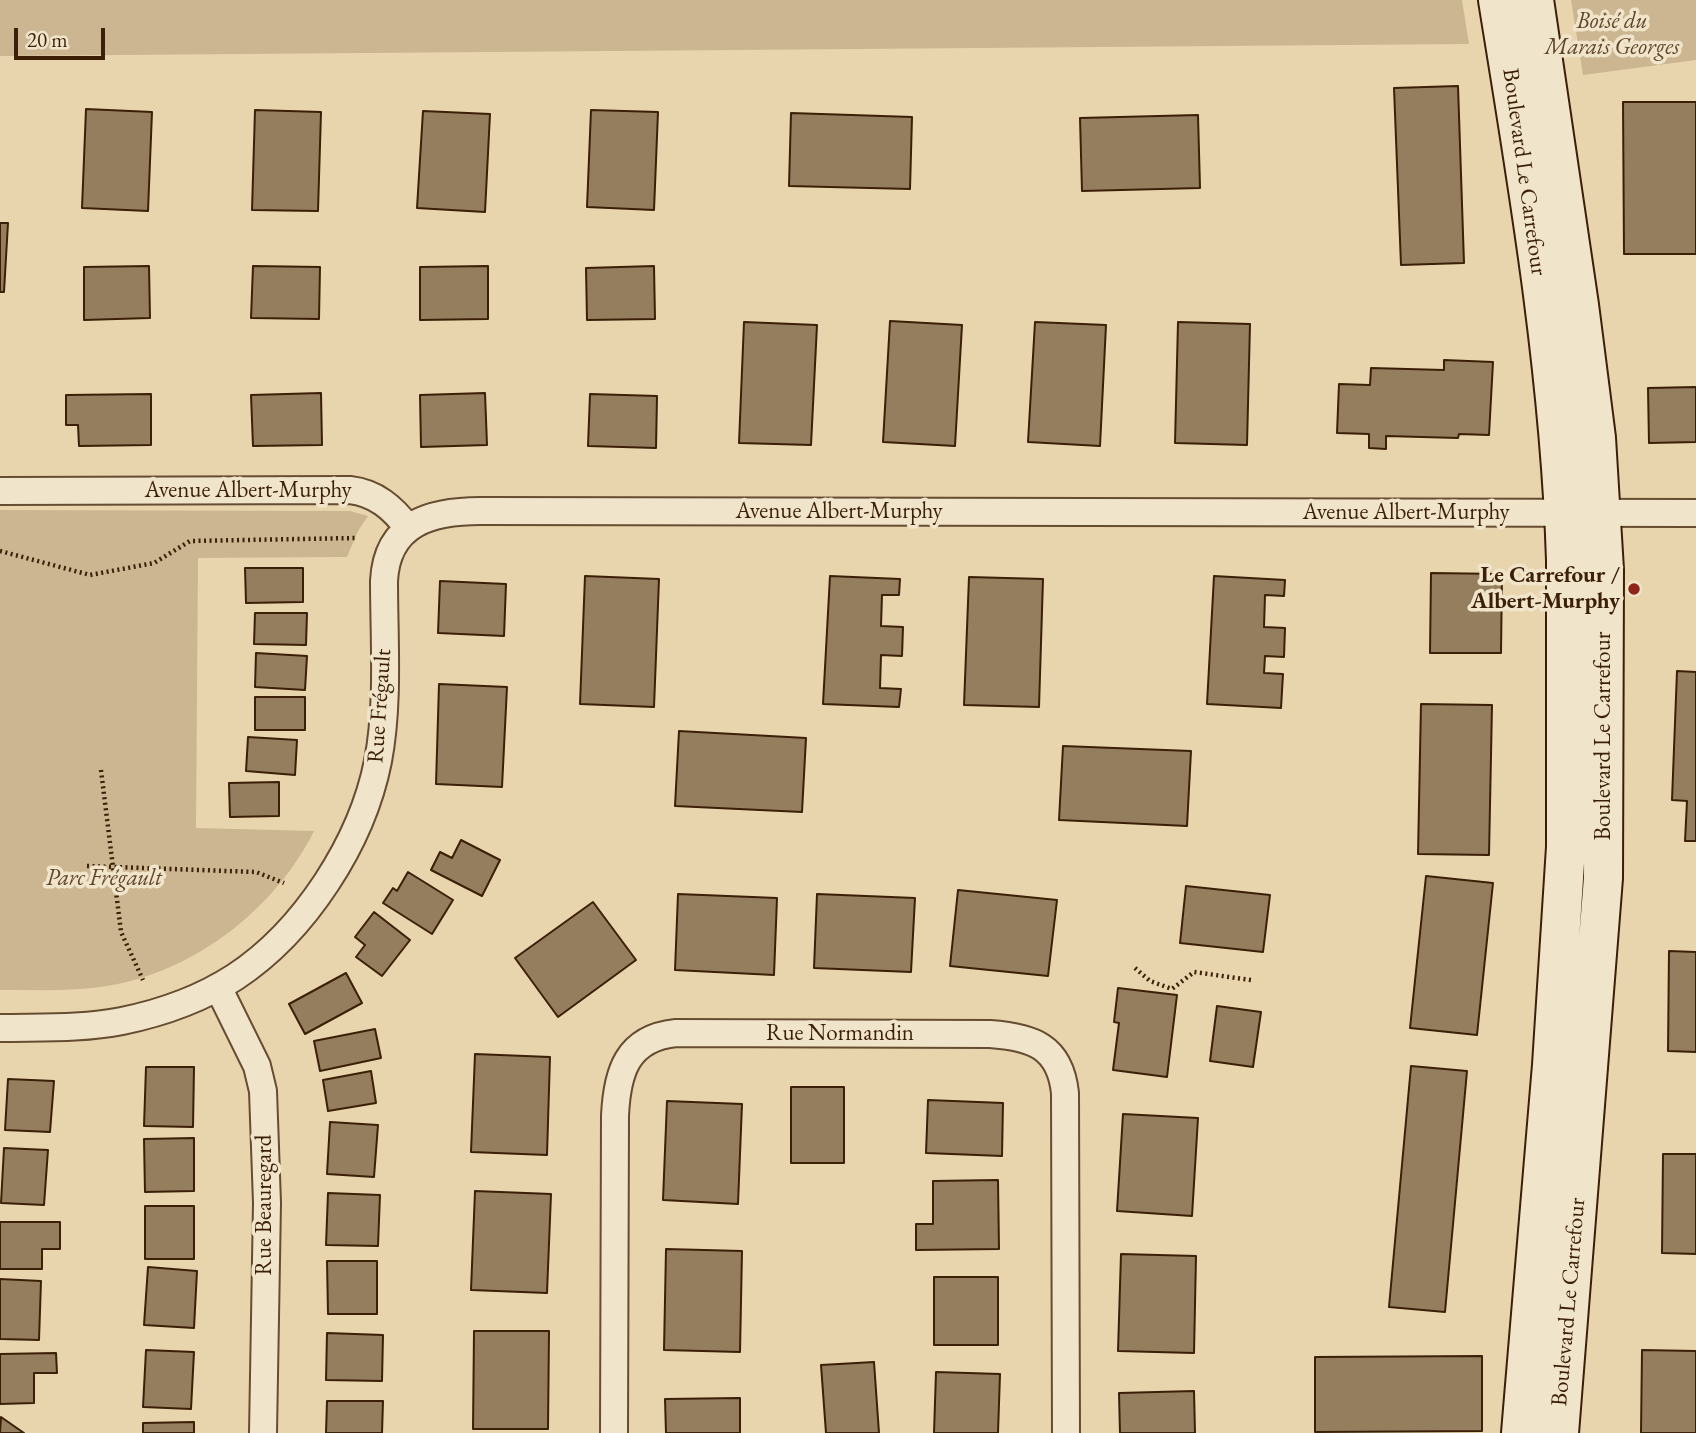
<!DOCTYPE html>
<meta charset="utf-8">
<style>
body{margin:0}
#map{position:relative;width:1696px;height:1433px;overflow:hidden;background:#e8d5ae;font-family:"EB Garamond",serif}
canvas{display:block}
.scale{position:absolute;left:14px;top:28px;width:91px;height:32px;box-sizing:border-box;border:4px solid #3b1f06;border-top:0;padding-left:9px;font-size:21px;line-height:24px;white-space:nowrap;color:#3b1f06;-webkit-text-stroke:5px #f0e4ca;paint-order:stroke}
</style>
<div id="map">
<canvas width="1696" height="1433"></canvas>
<div class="scale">20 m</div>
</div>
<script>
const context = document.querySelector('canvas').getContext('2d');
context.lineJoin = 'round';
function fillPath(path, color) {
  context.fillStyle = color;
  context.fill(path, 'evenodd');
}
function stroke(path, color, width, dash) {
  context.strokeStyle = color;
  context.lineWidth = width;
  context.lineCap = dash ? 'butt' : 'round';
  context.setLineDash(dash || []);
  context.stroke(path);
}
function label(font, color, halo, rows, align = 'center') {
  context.font = font + ' "EB Garamond",serif';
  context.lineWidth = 7;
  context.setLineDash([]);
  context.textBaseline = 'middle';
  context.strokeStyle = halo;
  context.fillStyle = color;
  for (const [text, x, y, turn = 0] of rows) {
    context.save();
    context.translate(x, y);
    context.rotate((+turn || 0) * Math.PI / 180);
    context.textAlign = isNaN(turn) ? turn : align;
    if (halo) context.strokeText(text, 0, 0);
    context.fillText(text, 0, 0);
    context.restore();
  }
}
fillPath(new Path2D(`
 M0,0H1462L1469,44L0,56Z
 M1571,0H1696V60L1583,75Z
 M0,510L350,511L368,516L358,531L347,557L198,558L196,828L314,831C277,905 204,964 123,983C83,992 41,990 0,990Z`), '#cbb691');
const building = new Path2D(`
 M1458,86L1464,263L1401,265L1394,88Z
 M1623,102H1696V254H1624Z
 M86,109L152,112L148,211L82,208Z
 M255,110L321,112L318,211L252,210Z
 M591,110L658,112L654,210L587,207Z
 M423,111L490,114L485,212L417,208Z
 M791,113L912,117L910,189L789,186Z
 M1198,115L1200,188L1082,191L1080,118Z
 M0,223H8L4,292H0Z
 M149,266L150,318L84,320V267Z
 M253,266L320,267L319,319L251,318Z
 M488,266V319L420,320V267Z
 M654,266L655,319L587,320L586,268Z
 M890,321L962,325L955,446L883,442Z
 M744,322L817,325L811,445L739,443Z
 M1035,322L1106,325L1100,446L1028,442Z
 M1178,322L1250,324L1247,445L1175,443Z
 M1444,360L1493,362L1489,435L1459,434L1458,438L1386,436V449L1369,448V434L1337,433L1339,384L1370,385L1371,368L1444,370Z
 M1696,387V442L1649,443L1648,388Z
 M321,393L322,445L253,446L251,395Z
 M485,393L487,445L421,447L420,395Z
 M151,394V445L79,446L78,425H66V395Z
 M590,394L657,396L656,448L588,446Z
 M245,568H303V602L246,603Z
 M1431,573L1502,574L1501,653H1430Z
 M585,576L659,579L654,707L580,704Z
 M830,576L900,579L899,595H882L881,626L903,627L902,656L881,655L880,688L901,689L899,707L823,704Z
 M1214,576L1285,580L1284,596L1265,595L1264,627L1285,628L1284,657L1265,656L1264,673L1283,674L1281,708L1207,704Z
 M969,577L1043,579L1039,707L964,705Z
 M440,581L506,584L504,636L438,633Z
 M255,613H307L306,645L254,644Z
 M256,653L307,656L305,690L255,687Z
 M1677,671L1696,672V841H1685L1687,801L1672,800Z
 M439,684L507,687L502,787L436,784Z
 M255,697H305V730H255Z
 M1421,704L1492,705L1489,855L1418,854Z
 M679,731L806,738L802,812L675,806Z
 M248,737L297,740L295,775L246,771Z
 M1063,746L1191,751L1187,826L1059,820Z
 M279,782V816L230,817L229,783Z
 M461,840L500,860L482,896L431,870L440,852L452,858Z
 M408,872L453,900L432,934L383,903L393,888L397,891Z
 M1426,876L1493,883L1477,1035L1410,1028Z
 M1186,886L1270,895L1263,952L1180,943Z
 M958,890L1057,900L1048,976L950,966Z
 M678,894L777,898L774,975L675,970Z
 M817,894L915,898L911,972L814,968Z
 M593,902L636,960L558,1017L515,958Z
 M374,912L410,940L382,976L356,957L365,945L355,937Z
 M1669,951L1696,952V1052L1668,1051Z
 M346,973L362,1003L305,1034L289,1004Z
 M1118,988L1177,995L1167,1077L1113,1070L1119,1023L1114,1022Z
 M1217,1006L1261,1012L1253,1067L1210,1061Z
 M375,1029L381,1058L320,1071L314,1041Z
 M475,1054L550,1057L547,1155L471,1152Z
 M1411,1066L1467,1071L1445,1312L1389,1307Z
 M146,1067H194L193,1127L144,1126Z
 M371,1071L376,1103L328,1111L323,1080Z
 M8,1079L54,1081L50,1132L5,1130Z
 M791,1087H844V1163H791Z
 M928,1100L1003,1103L1002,1156L926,1153Z
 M667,1101L742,1104L738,1204L663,1200Z
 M1123,1114L1198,1118L1192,1216L1117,1211Z
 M330,1122L378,1125L374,1177L327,1174Z
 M194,1138V1191L145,1192L144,1139Z
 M4,1148L48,1150L44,1205L1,1203Z
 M1663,1154H1696V1254L1662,1253Z
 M998,1180L999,1249L916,1250V1224H933V1181Z
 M475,1191L551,1194L547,1293L471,1290Z
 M328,1193L380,1195L378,1246L326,1245Z
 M145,1206H194V1259H145Z
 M0,1222H60V1249H42V1269H0Z
 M666,1249L742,1251L740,1352L664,1350Z
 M1121,1254L1196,1256L1194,1353L1118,1351Z
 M327,1261H377V1314H328Z
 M148,1267L197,1271L194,1328L144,1325Z
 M934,1277H998V1345H934Z
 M0,1279L41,1281L39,1340L0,1339Z
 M474,1331H549L548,1429H473Z
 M327,1333L383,1335L382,1381L326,1380Z
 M146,1350L194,1352L191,1409L143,1407Z
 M1642,1350L1696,1351V1433H1641Z
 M56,1353L57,1373H34V1403L0,1404V1354Z
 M1482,1356V1431L1315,1432V1357Z
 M874,1362L879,1433H826L821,1365Z
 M936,1372L1000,1374L998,1433H934Z
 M1194,1391L1195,1433H1120L1119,1393Z
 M740,1398V1433H666L665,1399Z
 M327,1401H383L382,1433H326Z
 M1,1417L24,1433H0Z
 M194,1422V1433H143V1423Z`);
fillPath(building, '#957e5d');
stroke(building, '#3b1f06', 2);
const street = new Path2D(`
 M0,491L350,490C376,493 393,508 408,528
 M218,987L257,1066L263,1091L267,1203L263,1433
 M0,1028C40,1027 82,1029 122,1021C161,1013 201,999 235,977C305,931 362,842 378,761C389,704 384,639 384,581C387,522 432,511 481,511L1696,513
 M614,1433L615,1116C617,1072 627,1038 676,1033L990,1034C1032,1037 1060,1046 1065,1093L1066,1433`);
const secondary = new Path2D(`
 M1498,0C1528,185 1560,373 1566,560V847L1552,1065L1521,1433
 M1534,0L1579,305L1596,438L1604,570L1603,878L1559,1433`);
stroke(street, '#664c30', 30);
stroke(secondary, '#3b1f06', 42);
stroke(new Path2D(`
 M0,551L90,575L154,563L190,541L356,538
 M101,770L121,932L143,980
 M87,866L256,872L284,883
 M1135,968L1150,981L1172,989L1194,972L1251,980`), '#3b1f06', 4.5, [2, 3.5]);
stroke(street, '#f0e4ca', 26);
stroke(secondary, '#f0e4ca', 38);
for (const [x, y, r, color] of [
 [1634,589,7,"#8f2418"]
]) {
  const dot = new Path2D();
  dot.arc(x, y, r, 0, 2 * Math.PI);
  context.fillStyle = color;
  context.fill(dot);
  stroke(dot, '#f0e4ca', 2.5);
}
label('italic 23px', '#5f4529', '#f0e4ca', [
 ["Boisé du",1612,22],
 ["Marais Georges",1612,48],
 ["Parc Frégault",104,879]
]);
label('23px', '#3b1f06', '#f0e4ca', [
 ["Boulevard Le Carrefour",1524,172,82],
 ["Avenue Albert-Murphy",248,491],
 ["Avenue Albert-Murphy",839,512],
 ["Avenue Albert-Murphy",1406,513],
 ["Rue Frégault",380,706,-86],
 ["Boulevard Le Carrefour",1604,736,-90],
 ["Rue Normandin",840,1034],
 ["Rue Beauregard",265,1205,-90],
 ["Boulevard Le Carrefour",1569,1302,-85]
]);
label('bold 23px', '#3b1f06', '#f0e4ca', [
 ["Le Carrefour /",1620,576],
 ["Albert-Murphy",1620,602]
], 'right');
</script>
